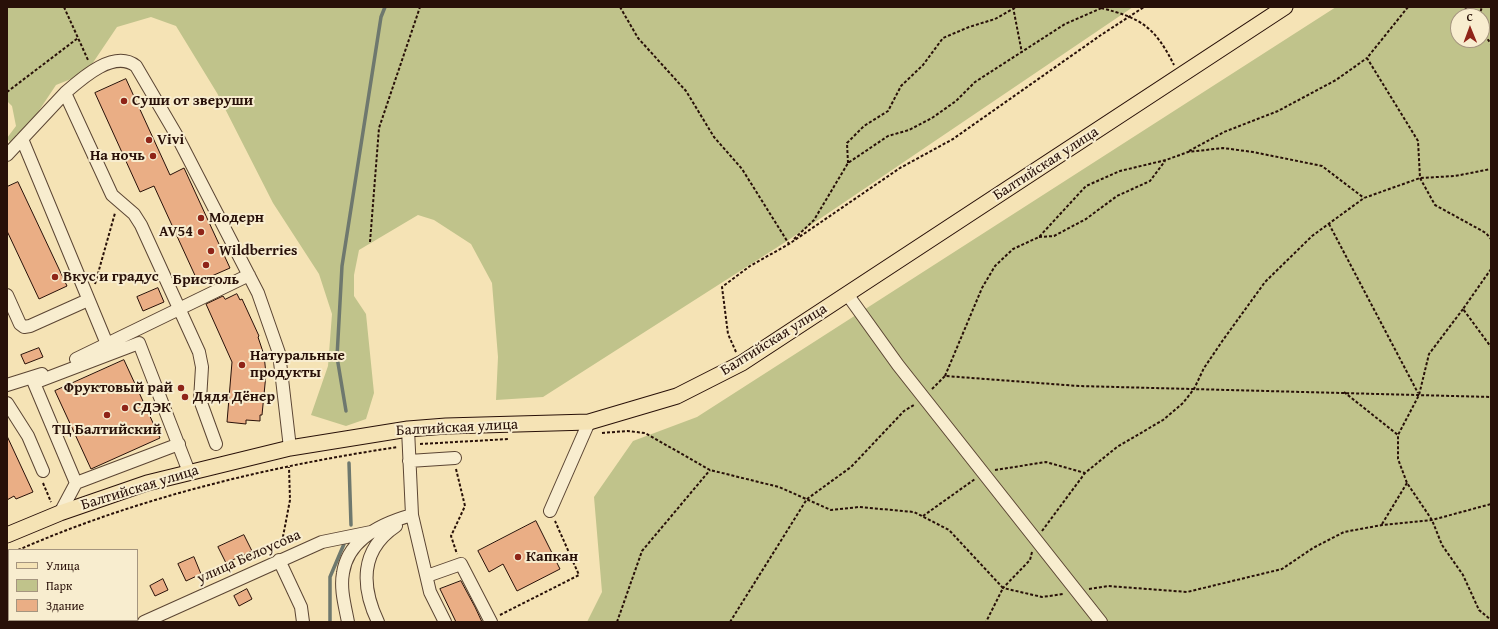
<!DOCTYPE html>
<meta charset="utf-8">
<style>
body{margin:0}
#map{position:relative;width:1498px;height:629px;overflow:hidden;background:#f5e3b5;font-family:"Gentium Book Plus",serif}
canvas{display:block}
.frame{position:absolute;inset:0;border:8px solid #281008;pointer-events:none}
.legend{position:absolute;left:8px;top:549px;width:130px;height:72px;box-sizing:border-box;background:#f8edcf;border:1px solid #a5957f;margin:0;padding:5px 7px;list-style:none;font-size:12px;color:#281008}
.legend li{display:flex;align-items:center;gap:8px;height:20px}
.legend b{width:20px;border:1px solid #a5957f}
.north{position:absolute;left:1450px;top:8px;width:40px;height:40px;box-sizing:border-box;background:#f8edcf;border:1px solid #a5957f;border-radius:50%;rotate:359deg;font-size:11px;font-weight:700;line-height:16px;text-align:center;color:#281008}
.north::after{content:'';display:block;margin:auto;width:14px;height:18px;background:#8f2418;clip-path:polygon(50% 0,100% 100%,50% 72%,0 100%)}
</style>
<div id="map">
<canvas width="1498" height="629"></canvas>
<div class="frame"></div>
<ul class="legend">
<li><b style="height:5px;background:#f5e3b5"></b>Улица</li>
<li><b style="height:11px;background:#c0c38b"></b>Парк</li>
<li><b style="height:11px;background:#eaae85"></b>Здание</li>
</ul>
<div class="north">С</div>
</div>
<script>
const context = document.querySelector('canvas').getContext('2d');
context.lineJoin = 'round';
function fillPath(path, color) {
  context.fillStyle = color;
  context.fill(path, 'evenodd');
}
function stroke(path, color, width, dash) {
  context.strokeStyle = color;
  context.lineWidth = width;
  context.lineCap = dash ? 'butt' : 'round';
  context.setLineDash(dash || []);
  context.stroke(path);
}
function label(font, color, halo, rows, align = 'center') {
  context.font = font + ' "Gentium Book Plus",serif';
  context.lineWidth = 4;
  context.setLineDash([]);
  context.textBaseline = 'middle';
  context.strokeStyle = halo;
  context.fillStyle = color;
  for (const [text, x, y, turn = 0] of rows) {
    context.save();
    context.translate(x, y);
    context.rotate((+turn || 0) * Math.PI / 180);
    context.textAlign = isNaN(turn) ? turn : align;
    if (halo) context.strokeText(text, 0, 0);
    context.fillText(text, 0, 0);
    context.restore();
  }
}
fillPath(new Path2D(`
 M7,7H1133L787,241L543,397L496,400L498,357L492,283L471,244L434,220L418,215L359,250L354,275V296L366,314L374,393L366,419L346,426L311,415L328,366L332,314L319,274L273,203L217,93L176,26L151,17L117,27L86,73L56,85L14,148L7,138L16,126L12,106L7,101Z
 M1336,7H1491V622H587L602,592L594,497L633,441L697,417ZM1458,16H1482V40H1458Z`), '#c0c38b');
stroke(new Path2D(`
 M346,411L337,357L342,266L381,17L385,7
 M349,463L351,525
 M330,622V577L344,544`), '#6e786e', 3.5);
const building = new Path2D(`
 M126,79L170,175L184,168L230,268L198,282L154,186L140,192L95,93Z
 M18,182L67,286L39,299L7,231V187Z
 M158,288L164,302L143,311L137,297Z
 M237,294L240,300L242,299L259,336L258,337L264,355L266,374L262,415H260V421L246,420V424L227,422L232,362L206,304L223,296L225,299Z
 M39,348L43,357L25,364L21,355Z
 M124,360L160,438L91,469L55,391Z
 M7,436L33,492L16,499L14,496L7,500Z
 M536,521L560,569L517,591L503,564L489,572L478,551Z
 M244,535L252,551L226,563L218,547Z
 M194,557L201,574L186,581L178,564Z
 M163,579L168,590L155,596L150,586Z
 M461,581L475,607L482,622H456L440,589Z
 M247,589L252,599L239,606L234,596Z`);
fillPath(building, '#eaae85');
stroke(building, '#281008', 1);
const minor = new Path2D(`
 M22,139L107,344
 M7,155L65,93
 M847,294L898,365L1101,622
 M7,295L20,324L24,327L30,326L88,300
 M76,359L249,275
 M7,385L42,374
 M7,403L28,436L43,471
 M408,429L412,515L430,592L445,622
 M216,444L200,400L202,367L199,352L141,225L134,214L112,195L65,93C82,78 114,49 136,66L177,136L258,293L279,353L290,448
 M409,461L455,458
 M76,483L179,444
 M550,511L589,422
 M60,513L76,483L34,383L139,343L189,472
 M279,560L301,607L303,622
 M427,576L461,564L491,622
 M144,622L322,542L371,532
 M348,622C345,606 340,589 343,573C348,539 383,523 412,515
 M378,622C361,586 360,550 396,526`);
const major = new Path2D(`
 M7,535L60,513L147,483L290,448L408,429L446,426L589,422L677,396L742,363L1285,7`);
stroke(minor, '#5b4533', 14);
stroke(major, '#281008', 17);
stroke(new Path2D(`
 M64,7L88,60
 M620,7L638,38L686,91L714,137L742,169L789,244
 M1013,7L1022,53
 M1408,7L1367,58L1418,141L1420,178L1435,205L1486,233L1491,239
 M1465,7L1471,16
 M1101,8C1141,18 1155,27 1174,65
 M1479,16L1482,7
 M1482,31L1491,44
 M7,92L78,38
 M1189,151L1224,132L1278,111L1336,80L1367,58
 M848,163L847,143L864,126L888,111L901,86L923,65L943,38L969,27L995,19L1016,7
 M1329,224L1418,393
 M1039,237L1054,236L1086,219L1117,196L1150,181L1165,161
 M794,239L814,220L848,163L888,136L909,130L932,118L956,101L975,82L1065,24L1104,7
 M370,242L379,128L420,7
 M1491,269L1463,309L1491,347
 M95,284L115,213
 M1463,309L1429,354L1419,395L1398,435V459L1407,483L1432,520L1442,545L1463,575L1479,610L1491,620
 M736,352L728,334L722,287L750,266L789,244L900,168L953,139L1101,35L1144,7
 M945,376L982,288L995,266L1013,249L1039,237L1086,186L1120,171L1166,160L1188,152L1223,148L1253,152L1322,166L1364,198
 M932,389L945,376L1079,386L1491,397
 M1344,392L1398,435
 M602,433L627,431L645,433L710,470L779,487L831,510L859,507L914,512L949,530L1003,588L986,622
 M420,444L509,439
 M456,469L465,506L451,536L457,554
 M995,470L1046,462L1085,473
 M43,483L51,502
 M923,516L975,479
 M1382,524L1407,483
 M1042,531L1085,473L1117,447L1163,420L1183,403L1194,389L1204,368L1223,340L1265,282L1312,236L1364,198L1420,178L1455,176L1491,169
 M281,547L290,500L289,467
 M18,550C39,541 61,532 83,524C184,487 291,463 398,447
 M1032,552L1030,560L1003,588L1042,597L1063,594
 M7,555L9,554
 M1089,589L1108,586L1187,592L1282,569L1313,548L1344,532L1382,525L1432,520L1491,504
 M500,615L579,575L555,521
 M617,622L642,551L710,470
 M730,622L807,499L851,467L904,411L914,405`), '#281008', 2, [3, 2]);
stroke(minor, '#f8edcf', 12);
stroke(major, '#f5e3b5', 15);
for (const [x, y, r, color] of [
 [124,101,4,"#8f2418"],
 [149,140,4,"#8f2418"],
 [153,156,4,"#8f2418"],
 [201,218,4,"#8f2418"],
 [201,232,4,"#8f2418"],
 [211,251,4,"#8f2418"],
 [206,265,4,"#8f2418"],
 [55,277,4,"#8f2418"],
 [242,365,4,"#8f2418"],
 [181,388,4,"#8f2418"],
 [185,397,4,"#8f2418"],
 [125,408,4,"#8f2418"],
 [107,415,4,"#8f2418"],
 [518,557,4,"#8f2418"]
]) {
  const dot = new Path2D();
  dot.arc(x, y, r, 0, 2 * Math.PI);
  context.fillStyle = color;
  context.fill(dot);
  stroke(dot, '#f8edcf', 1.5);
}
label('bold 15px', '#281008', '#f8edcf', [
 ["Суши от зверуши",132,101],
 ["Vivi",157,140],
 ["На ночь",145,156,"right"],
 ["Модерн",209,218],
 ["AV54",193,232,"right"],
 ["Wildberries",219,251],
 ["Вкус и градус",63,277],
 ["Бристоль",206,280,"center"],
 ["Натуральные",250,356],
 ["продукты",250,373],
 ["Фруктовый рай",173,388,"right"],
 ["Дядя Дёнер",193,397],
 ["СДЭК",133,408],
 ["ТЦ Балтийский",107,430,"center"],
 ["Капкан",526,557]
], 'left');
label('15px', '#281008', '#f8edcf', [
 ["Балтийская улица",1046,164,-33],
 ["Балтийская улица",774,340,-32],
 ["Балтийская улица",457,428,-3],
 ["Балтийская улица",140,488,-17],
 ["улица Белоусова",249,557,-24]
]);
</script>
